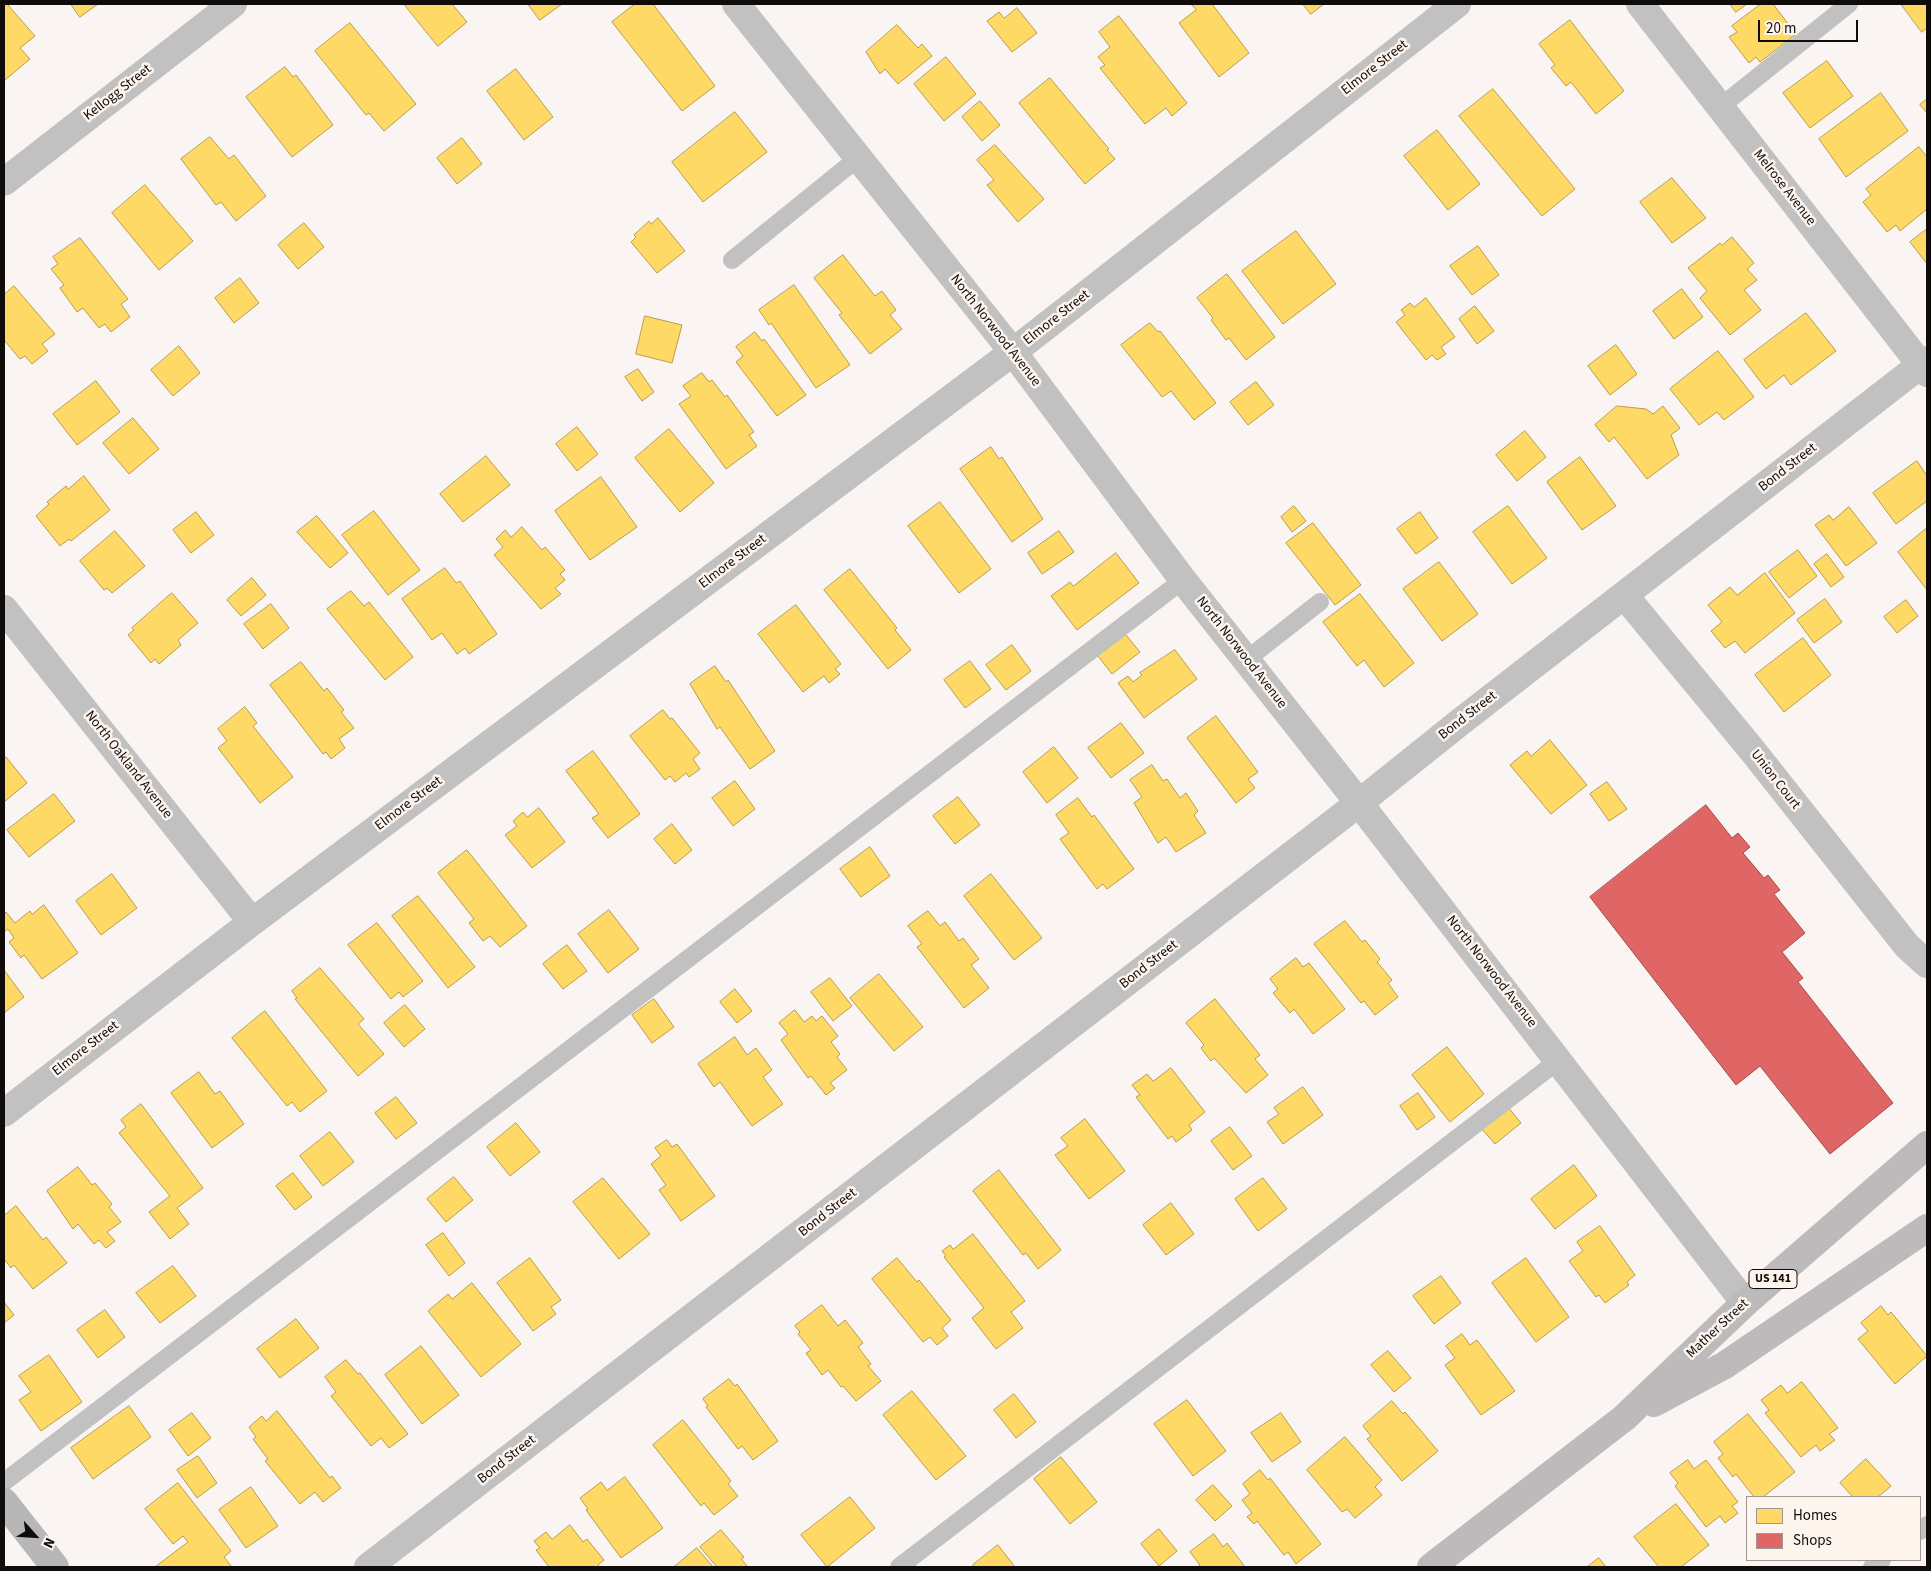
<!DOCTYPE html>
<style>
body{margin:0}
#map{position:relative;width:1931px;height:1571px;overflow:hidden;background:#faf5f2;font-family:"Source Sans 3",sans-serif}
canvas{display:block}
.frame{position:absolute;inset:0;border:5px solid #100c0a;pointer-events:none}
.legend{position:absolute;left:1746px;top:1496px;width:175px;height:65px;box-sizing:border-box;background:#fef4ee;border:1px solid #9f9793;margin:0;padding:6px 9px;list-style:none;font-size:15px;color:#100c0a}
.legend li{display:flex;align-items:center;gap:10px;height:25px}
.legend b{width:25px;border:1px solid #9f9793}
.north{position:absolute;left:10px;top:1511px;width:50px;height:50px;-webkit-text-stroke:4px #fef4ee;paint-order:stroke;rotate:116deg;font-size:14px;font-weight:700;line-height:20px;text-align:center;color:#100c0a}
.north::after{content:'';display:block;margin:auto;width:18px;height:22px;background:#100c0a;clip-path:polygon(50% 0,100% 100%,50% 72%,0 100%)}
.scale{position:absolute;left:1758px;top:20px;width:100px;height:22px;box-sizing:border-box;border:2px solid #100c0a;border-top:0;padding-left:6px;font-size:15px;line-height:18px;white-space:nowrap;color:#100c0a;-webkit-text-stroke:4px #fef4ee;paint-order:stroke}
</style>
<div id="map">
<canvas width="1931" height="1571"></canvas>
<div class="frame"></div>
<ul class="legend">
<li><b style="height:14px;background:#ffd966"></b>Homes</li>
<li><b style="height:14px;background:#e06666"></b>Shops</li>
</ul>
<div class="north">N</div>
<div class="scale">20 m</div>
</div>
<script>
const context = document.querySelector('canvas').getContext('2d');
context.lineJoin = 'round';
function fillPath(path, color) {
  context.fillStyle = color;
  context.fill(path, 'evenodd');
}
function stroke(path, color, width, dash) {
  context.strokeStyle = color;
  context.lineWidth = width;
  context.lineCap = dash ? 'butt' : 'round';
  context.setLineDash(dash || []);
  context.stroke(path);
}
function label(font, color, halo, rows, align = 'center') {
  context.font = font + ' "Source Sans 3",sans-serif';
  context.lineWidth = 5;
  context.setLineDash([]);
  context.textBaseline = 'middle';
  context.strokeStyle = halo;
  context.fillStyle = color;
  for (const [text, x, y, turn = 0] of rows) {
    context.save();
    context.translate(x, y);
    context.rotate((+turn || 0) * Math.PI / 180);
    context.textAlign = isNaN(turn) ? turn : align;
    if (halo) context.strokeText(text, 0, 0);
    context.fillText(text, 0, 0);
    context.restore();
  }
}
const homes = new Path2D(`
 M4,4H7L35,36L20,48L30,59L4,81Z
 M71,4H98L80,17Z
 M404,4H452L467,22L438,46Z
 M528,4H562L540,20Z
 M635,4H653L715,86L682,111L612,22Z
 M1191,4H1212L1249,53L1219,77L1179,23L1196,10Z
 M1303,4H1324L1311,14Z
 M1730,4H1747L1736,12Z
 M1761,4H1773L1796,34L1760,62L1756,57L1749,63L1729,37L1737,32L1732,26Z
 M1901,4H1927V28L1922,32Z
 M1017,8L1037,33L1012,52L987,21L999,12L1004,18Z
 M1119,16L1187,103L1172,116L1166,108L1145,124L1100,68L1105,65L1098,57L1110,47L1099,32Z
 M1570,20L1624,91L1596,114L1571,82L1566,86L1551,68L1555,65L1539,44Z
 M350,23L416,104L384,131L369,113L366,115L315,51Z
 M897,25L918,48L922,44L932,56L898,84L885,69L880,74L866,52Z
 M946,57L976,94L944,121L914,84Z
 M1827,61L1853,96L1810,128L1783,93Z
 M285,67L293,77L296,75L333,125L292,157L246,97Z
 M516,69L553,117L524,140L487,91Z
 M1050,78L1109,149L1107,150L1115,159L1085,184L1019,103Z
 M1493,89L1575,189L1542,216L1459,116Z
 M1881,93L1908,131L1846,177L1819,139Z
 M1927,99V113L1920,105Z
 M980,101L1000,125L982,141L962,117Z
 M735,112L767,152L703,202L672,162Z
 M1437,130L1480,184L1448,210L1404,156Z
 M210,137L229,159L234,155L266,196L236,221L221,202L216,205L181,159Z
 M462,138L482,164L457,184L437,158Z
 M995,145L1044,199L1018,222L987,185L994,180L977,160Z
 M1919,147L1927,157V209L1900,231L1896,225L1887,232L1863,202L1871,195L1866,189Z
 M1672,178L1706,218L1672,243L1640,202Z
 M145,185L193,241L159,270L112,213Z
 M658,218L685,251L657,273L631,242L636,237L634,235L649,221L651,224Z
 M304,223L324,247L298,269L278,245Z
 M1927,229V264L1910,242Z
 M1296,231L1336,284L1283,324L1242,271Z
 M1732,237L1754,263L1747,269L1757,280L1744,290L1761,310L1730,335L1700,298L1707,291L1688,268L1720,243L1722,245Z
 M80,238L128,299L121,304L130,317L111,332L105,324L99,328L83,308L77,312L60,288L64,285L51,269L58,264L53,257Z
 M1478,246L1499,275L1472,295L1450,266Z
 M843,255L875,296L882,291L896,310L890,315L902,329L870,354L839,315L842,313L814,278Z
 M1227,274L1275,337L1246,360L1229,338L1226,340L1211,320L1213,318L1197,298Z
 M240,278L259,303L234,323L215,298Z
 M794,285L850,365L816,388L771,323L769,325L759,310Z
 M14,286L55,334L42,344L48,351L32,364L25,356L20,359L4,340V295Z
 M1682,289L1703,317L1674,339L1653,311Z
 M1426,298L1455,337L1441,347L1446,354L1437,360L1432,355L1426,360L1396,322L1405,315L1401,310L1410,303L1414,307Z
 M1475,306L1494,331L1477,344L1459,319Z
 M1806,313L1836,351L1791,385L1784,375L1766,389L1744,360Z
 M645,316L682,325L672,363L636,354Z
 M1150,323L1158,332L1160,331L1216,403L1194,420L1171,391L1162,397L1121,345Z
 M755,332L762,341L764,339L806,395L777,416L736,362L743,356L736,347Z
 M1616,345L1637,374L1610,395L1588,366Z
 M179,346L200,373L173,396L151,370Z
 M1718,351L1754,397L1724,420L1717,412L1699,425L1670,389Z
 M638,369L654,392L642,401L625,377Z
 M702,373L709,382L712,380L725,397L727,395L754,432L749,435L757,446L726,469L679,404L691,396L683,386Z
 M96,381L120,412L77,445L53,414Z
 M1256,382L1274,405L1248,425L1230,402Z
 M1617,406L1646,409L1653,414L1663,406L1680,428L1671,435L1679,455L1647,479L1614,437L1609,442L1595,425Z
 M133,418L159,449L129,474L103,443Z
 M577,427L598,454L577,471L556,444Z
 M669,429L714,483L680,512L635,458Z
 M1525,431L1546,457L1517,481L1496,455Z
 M991,447L999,459L1002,457L1043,519L1012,542L960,469Z
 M486,456L510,485L463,522L440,494Z
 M1580,457L1616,506L1582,530L1547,482Z
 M1917,461L1927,476V501L1896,524L1873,493Z
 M84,476L110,510L71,541L69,539L60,546L36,516L49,504L47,502L66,486L68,489Z
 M601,477L637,527L590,560L555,511Z
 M940,502L991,569L959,593L908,526Z
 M1294,506L1306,521L1292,532L1281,517Z
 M1508,506L1547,558L1512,584L1473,532Z
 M1849,507L1877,543L1846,566L1815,525L1829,515L1833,520Z
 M374,511L420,570L388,595L342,535Z
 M196,512L214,535L191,553L173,530Z
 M1420,512L1438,538L1416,554L1397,529Z
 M317,516L348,553L330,568L297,532Z
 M1313,523L1361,585L1335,605L1286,543Z
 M522,527L542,550L545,547L565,570L560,574L565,580L555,588L561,594L541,609L494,555L503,547L496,539L505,530L511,537Z
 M1927,528V590L1898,552Z
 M115,531L145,566L112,593L107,588L104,590L80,561Z
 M1059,531L1074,552L1042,574L1028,553Z
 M1798,550L1817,576L1789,598L1769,572Z
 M1116,553L1139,583L1077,630L1051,596L1070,582L1073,586Z
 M1827,554L1844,577L1831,587L1814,564Z
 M1439,562L1478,614L1442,641L1403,589Z
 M445,568L456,583L460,581L497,634L469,654L465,648L457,654L442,633L432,640L402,599Z
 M850,569L897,628L895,630L911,650L888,669L824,590Z
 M1765,573L1795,613L1745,653L1735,641L1725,648L1711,631L1722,622L1708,605L1730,587L1737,595Z
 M252,578L266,595L241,616L227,600Z
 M351,591L364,606L369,602L413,657L385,680L327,609Z
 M172,593L198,623L178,640L181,645L159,664L155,659L151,663L128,635L134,630L132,628Z
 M1360,594L1414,663L1384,687L1364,660L1357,666L1323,622Z
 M1825,599L1842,622L1814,643L1797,620Z
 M1906,600L1918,616L1897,633L1884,617Z
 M271,604L289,628L263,649L244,624Z
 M796,605L841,664L835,669L840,674L829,683L824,676L803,692L758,634Z
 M1126,635L1140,652L1112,674L1098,656Z
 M1803,638L1831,675L1784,712L1755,675Z
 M1012,645L1031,671L1006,690L986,665Z
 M1175,650L1197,679L1144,718L1118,683L1128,676L1133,682L1142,675L1140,673Z
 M970,661L991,689L965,708L944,680Z
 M301,662L324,691L327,688L344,710L341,712L354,728L339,739L345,748L331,759L326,752L323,754L270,685Z
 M715,666L726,682L728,680L775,751L750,769L720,727L717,729L690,684Z
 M245,707L257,723L253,726L293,777L260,803L218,748L227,741L218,729Z
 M663,710L670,719L672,718L700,753L693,759L700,769L689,777L686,773L675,782L670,776L665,780L630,736Z
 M1216,716L1258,772L1248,779L1255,788L1236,803L1187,738Z
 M1121,723L1144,753L1111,778L1088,748Z
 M1550,740L1587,785L1551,814L1510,765L1527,751L1531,756Z
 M1054,747L1078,778L1047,803L1023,772Z
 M593,751L640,814L608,838L592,818L599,814L566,771Z
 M6,757L27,783L4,802V759Z
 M1152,765L1163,781L1167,779L1180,798L1186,793L1198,811L1194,815L1206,833L1176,852L1166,837L1158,843L1134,803L1142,797L1130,780Z
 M735,781L755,809L733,826L712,798Z
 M1607,782L1627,809L1609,821L1590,794Z
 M54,794L75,821L29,857L7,830Z
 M958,797L980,825L955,844L933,816Z
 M1078,798L1092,817L1094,815L1134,869L1107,889L1103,884L1097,889L1060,839L1069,833L1056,815Z
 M539,808L565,842L532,868L505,835L517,826L513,821L523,812L527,817Z
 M672,824L692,850L675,864L654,839Z
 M870,847L890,876L861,897L840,869Z
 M467,850L527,926L500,947L490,936L483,941L469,923L474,919L438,873Z
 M112,874L137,908L101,935L76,901Z
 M991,874L1042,938L1014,960L964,896Z
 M418,896L475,967L448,988L392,916Z
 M44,905L78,953L42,979L24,955L21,958L9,942L14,938L8,929L4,932V914L6,912L15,923L30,911L32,914Z
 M609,910L639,949L608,973L578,934Z
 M928,911L940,926L945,922L959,941L963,938L979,959L971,965L989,988L964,1008L917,947L922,944L908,926Z
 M1345,921L1362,942L1365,940L1380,959L1377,962L1392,980L1388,983L1398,997L1375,1015L1364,1001L1361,1003L1314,944Z
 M377,923L423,981L403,997L399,992L391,999L348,945Z
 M567,945L587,971L563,989L543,964Z
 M1296,958L1303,967L1309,963L1345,1009L1313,1034L1294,1009L1290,1013L1273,993L1278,989L1270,979Z
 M320,968L364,1019L358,1024L384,1054L358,1076L295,999L297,998L292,991Z
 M4,970L24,997L4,1013Z
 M879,974L923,1027L894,1051L850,998Z
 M830,978L852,1006L833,1021L811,992Z
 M735,989L752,1011L737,1023L720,1002Z
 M654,999L674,1027L652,1043L632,1015Z
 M1215,999L1260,1055L1255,1059L1268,1075L1246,1093L1214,1058L1211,1061L1201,1048L1204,1045L1186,1023Z
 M405,1005L425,1029L404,1047L384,1023Z
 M795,1010L804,1022L812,1016L816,1021L822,1016L838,1036L831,1042L840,1054L837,1057L847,1070L830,1083L835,1088L826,1095L811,1076L808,1078L781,1040L788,1034L779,1023Z
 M265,1011L327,1091L300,1112L292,1102L287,1106L232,1038Z
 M735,1037L747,1055L756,1048L772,1070L763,1077L783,1104L752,1126L720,1082L714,1087L698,1064Z
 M1447,1047L1484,1094L1450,1122L1412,1075Z
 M1171,1068L1205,1112L1189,1125L1192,1130L1176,1142L1172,1136L1168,1139L1136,1097L1140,1095L1132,1085L1147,1074L1153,1081Z
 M199,1072L215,1094L220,1091L244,1124L212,1148L171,1093Z
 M1303,1087L1323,1115L1283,1144L1267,1122L1279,1114L1274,1108Z
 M1418,1093L1435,1117L1417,1130L1400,1106Z
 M396,1097L417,1123L396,1139L375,1113Z
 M141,1104L203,1188L177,1208L189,1224L170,1239L149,1212L170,1196L119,1133L126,1127L121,1120Z
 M1508,1107L1521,1123L1495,1144L1481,1128Z
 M1085,1119L1125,1171L1089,1199L1055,1155L1068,1146L1061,1138Z
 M516,1123L540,1152L510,1176L487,1147Z
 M1230,1127L1252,1156L1233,1170L1211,1141Z
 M330,1132L354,1162L323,1186L300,1156Z
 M667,1140L672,1147L677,1144L715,1196L681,1221L659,1190L666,1185L651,1164L661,1156L655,1148Z
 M1574,1165L1597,1196L1555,1229L1531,1199Z
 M78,1167L92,1185L95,1183L112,1204L109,1207L121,1222L107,1232L115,1241L106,1248L99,1240L94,1244L78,1224L73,1229L47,1191Z
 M999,1170L1061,1250L1038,1269L1026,1253L1023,1255L973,1191Z
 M293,1173L312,1197L295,1210L276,1186Z
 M454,1177L473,1200L446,1222L427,1199Z
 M603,1178L650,1234L619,1259L573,1202Z
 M1263,1178L1287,1209L1258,1231L1235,1199Z
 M1171,1203L1194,1234L1166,1255L1143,1225Z
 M16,1206L43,1240L46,1237L67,1263L33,1289L14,1265L11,1268L4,1259V1216Z
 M1600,1226L1635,1275L1627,1282L1629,1285L1605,1303L1599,1295L1596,1297L1569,1261L1583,1251L1577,1242Z
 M443,1233L465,1263L449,1276L426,1245Z
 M973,1234L1025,1301L1011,1312L1023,1328L996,1349L972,1318L984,1308L944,1257L946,1256L942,1251L950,1245L953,1249Z
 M530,1258L561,1300L551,1307L556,1314L533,1331L497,1283Z
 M897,1258L917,1282L919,1280L951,1320L942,1328L948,1336L937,1345L930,1337L923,1342L872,1279Z
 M1526,1258L1569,1317L1536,1342L1492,1283Z
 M173,1266L196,1296L160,1323L136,1293Z
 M1441,1276L1461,1303L1434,1324L1413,1296Z
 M472,1283L521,1344L481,1377L428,1311L448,1294L452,1299Z
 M4,1302L14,1315L4,1323Z
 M822,1305L838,1326L845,1320L863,1343L858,1347L871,1364L868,1366L881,1381L856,1401L843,1386L841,1387L828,1370L822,1375L806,1353L811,1350L798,1334L800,1332L795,1326Z
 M1881,1306L1888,1315L1891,1312L1927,1356L1895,1384L1858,1339L1868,1331L1861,1323Z
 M105,1310L125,1337L98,1358L77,1330Z
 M296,1319L319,1348L280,1378L257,1349Z
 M1462,1334L1470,1345L1477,1340L1515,1391L1481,1415L1445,1365L1455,1358L1446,1346Z
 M421,1346L459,1395L422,1424L385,1375Z
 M1388,1351L1411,1378L1394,1392L1371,1365Z
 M49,1355L82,1402L41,1431L19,1400L31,1392L19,1376Z
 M346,1360L358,1374L360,1373L408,1434L389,1448L381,1438L371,1446L331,1396L336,1392L325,1377Z
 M729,1379L735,1386L737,1384L778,1441L753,1460L742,1446L738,1449L706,1407L708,1406L703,1399Z
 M1802,1382L1838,1428L1829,1434L1835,1440L1820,1451L1816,1445L1801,1457L1765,1413L1769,1410L1761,1400L1781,1385L1787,1393Z
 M912,1391L966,1456L936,1480L883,1415Z
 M1014,1394L1036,1422L1016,1438L994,1410Z
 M1187,1400L1226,1451L1193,1476L1154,1424Z
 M1392,1401L1403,1414L1405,1412L1438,1451L1402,1481L1367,1439L1371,1436L1363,1426Z
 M129,1406L151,1437L93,1479L71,1448Z
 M277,1411L330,1478L332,1476L341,1488L323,1502L315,1492L300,1504L265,1461L268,1459L253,1439L256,1437L249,1427L262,1416L266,1421Z
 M192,1413L211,1438L188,1456L169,1430Z
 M1281,1413L1301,1442L1272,1462L1251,1433Z
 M1748,1414L1795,1472L1763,1497H1754L1736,1474L1733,1477L1718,1458L1723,1454L1714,1442Z
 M683,1420L731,1481L728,1484L738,1496L714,1515L704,1503L701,1506L653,1445Z
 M1345,1437L1382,1480L1375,1487L1382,1495L1355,1518L1347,1509L1342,1512L1307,1470Z
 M198,1456L217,1483L197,1498L177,1470Z
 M1061,1457L1097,1502L1070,1524L1034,1479Z
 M1866,1459L1891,1486L1878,1497H1853L1840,1483Z
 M1688,1460L1694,1469L1706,1460L1738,1502L1732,1506L1738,1513L1725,1523L1720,1516L1706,1527L1675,1486L1678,1483L1670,1473Z
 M1260,1470L1268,1480L1270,1478L1321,1544L1296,1564L1288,1552L1284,1555L1257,1521L1254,1524L1247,1517L1252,1513L1242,1500L1250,1494L1243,1484Z
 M625,1477L663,1528L621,1558L586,1510L588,1509L580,1498L601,1482L607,1490Z
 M178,1483L231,1551L224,1557L232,1567H155L188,1542L183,1536L173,1544L145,1509Z
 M1213,1485L1232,1506L1215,1521L1196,1500Z
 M251,1487L278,1526L246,1548L219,1510Z
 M850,1497L875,1528L827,1567L801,1535Z
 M1676,1504L1709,1545L1681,1567H1659L1634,1537Z
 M570,1525L583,1542L587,1539L604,1560L598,1565L599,1567H549L536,1550L540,1548L534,1541L546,1532L552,1539Z
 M1159,1529L1177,1551L1159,1566L1141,1544Z
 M721,1530L744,1557L741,1559L748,1567H717L700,1547Z
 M1214,1534L1223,1547L1227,1543L1245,1567H1197L1200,1565L1190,1552Z
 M998,1545L1015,1567H974L973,1565Z
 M697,1548L713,1567H674Z
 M1599,1558L1606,1567H1587Z`);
fillPath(homes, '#ffd966');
stroke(homes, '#b79c4a', 1);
const shops = new Path2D(`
 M1706,805L1732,838L1738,833L1750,847L1743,853L1764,878L1768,875L1780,890L1774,894L1805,933L1782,952L1803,978L1798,982L1893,1103L1830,1154L1760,1066L1736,1085L1590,897Z`);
fillPath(shops, '#e06666');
stroke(shops, '#a24b4a', 1);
stroke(new Path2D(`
 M1720,107L1849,4
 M732,260L858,158
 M1246,660L1320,602
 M4,1482L1183,580
 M1920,1531L1927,1525
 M899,1567L1559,1060
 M1872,1567L1882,1560`), '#c2c1c2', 18);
stroke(new Path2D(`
 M736,4L1013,352L1183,580L1359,803L1745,1303
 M1640,4L1927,373
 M4,182L233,4
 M1624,595L1752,750L1907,946L1927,964
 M4,609L252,922
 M4,1113L252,922L1013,352L1457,4
 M368,1567L1359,803L1464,719L1927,360`), '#c2c1c2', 28);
stroke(new Path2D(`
 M4,1502L55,1567`), '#b8b7b8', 28);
stroke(new Path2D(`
 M1654,1403L1725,1365L1927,1228
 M1431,1567L1624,1418L1745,1303L1927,1145`), '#bcbabb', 28);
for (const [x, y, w] of [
 [1773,1279,48]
]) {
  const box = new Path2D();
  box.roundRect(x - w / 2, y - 9.5, w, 19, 4);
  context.fillStyle = '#fef4ee';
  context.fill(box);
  stroke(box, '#100c0a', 1);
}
label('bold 12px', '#100c0a', null, [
 ["US 141",1773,1279]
]);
label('14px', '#100c0a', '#fef4ee', [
 ["Elmore Street",1375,68,-38],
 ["Kellogg Street",118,93,-38],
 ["Melrose Avenue",1784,188,52],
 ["Elmore Street",1057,318,-38],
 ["North Norwood Avenue",995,331,52],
 ["Bond Street",1788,468,-38],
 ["Elmore Street",733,562,-37],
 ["North Norwood Avenue",1241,653,52],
 ["Bond Street",1468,716,-38],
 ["North Oakland Avenue",128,765,52],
 ["Union Court",1775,780,52],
 ["Elmore Street",409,804,-37],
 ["Bond Street",1149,965,-38],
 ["North Norwood Avenue",1491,972,52],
 ["Elmore Street",86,1049,-38],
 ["Bond Street",828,1213,-38],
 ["Mather Street",1718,1329,-43],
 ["Bond Street",507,1460,-38]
]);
</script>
